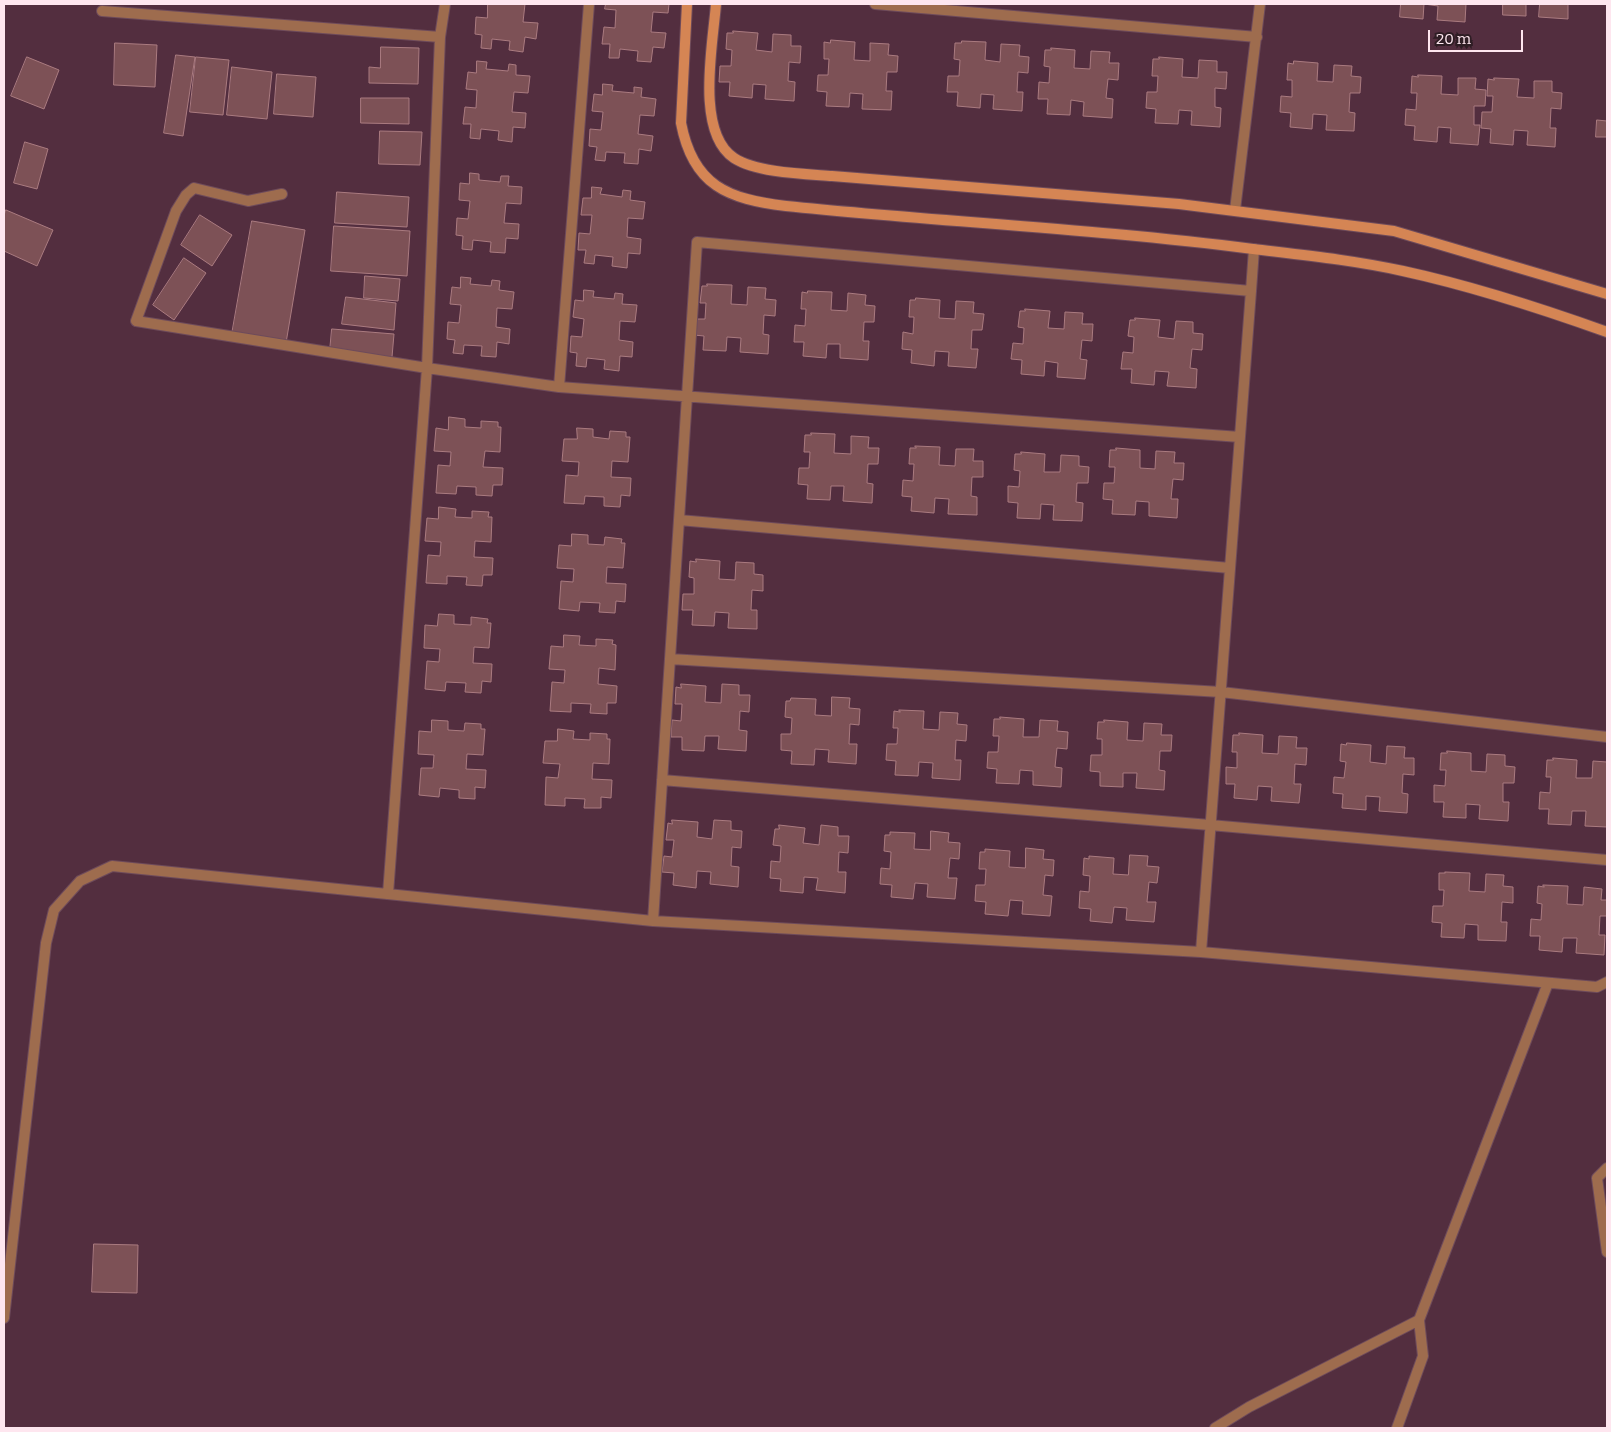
<!DOCTYPE html>
<style>
body{margin:0}
#map{position:relative;width:1611px;height:1432px;overflow:hidden;background:#532e3f;font-family:Bitter,serif}
canvas{display:block}
.frame{position:absolute;inset:0;border:5px solid #fee6ef;pointer-events:none}
.scale{position:absolute;left:1428px;top:30px;width:95px;height:22px;box-sizing:border-box;border:2px solid #fee6ef;border-top:0;padding-left:6px;font-size:15px;line-height:18px;white-space:nowrap;color:#fee6ef;-webkit-text-stroke:4px #2e1d24;paint-order:stroke}
</style>
<div id="map">
<canvas width="1611" height="1432"></canvas>
<div class="frame"></div>
<div class="scale">20 m</div>
</div>
<script>
const context = document.querySelector('canvas').getContext('2d');
context.lineJoin = 'round';
function fillPath(path, color) {
  context.fillStyle = color;
  context.fill(path, 'evenodd');
}
function stroke(path, color, width, dash) {
  context.strokeStyle = color;
  context.lineWidth = width;
  context.lineCap = dash ? 'butt' : 'round';
  context.setLineDash(dash || []);
  context.stroke(path);
}
const building = new Path2D(`
 M488,4H525L523,22L538,23L536,39L525,37L523,52L509,50L510,41L492,39L491,49L481,48L482,35L475,34L476,17L487,18Z
 M606,4H669L668,13L653,12L651,32L666,33L664,48L653,47L651,62L637,61L638,51L620,49L619,58H609L610,44H602L604,27L615,28L616,10L605,9Z
 M1401,4H1466L1465,22L1437,20L1438,6L1424,4L1423,19L1400,17Z
 M1503,4H1526V16L1503,15Z
 M1540,4H1568V19L1539,17Z
 M733,31L758,33L756,50L772,52L773,34L791,35V46H801L800,63L789,62L788,81L795,82L794,101L765,99L766,85L753,84L752,98L729,96L730,82H719L720,66H731L732,50L726,49L727,33H733Z
 M831,40L855,42L854,60L870,61V43L889,44L888,55L898,56L897,72H887L886,91H892L891,110L862,109L863,94L850,93L849,107L826,106L827,92L817,91L818,75H828L829,59H824V42L830,43Z
 M962,41L986,42L985,60L1000,62L1001,44L1020,45L1019,56L1029,57L1028,73L1018,72L1017,92H1023L1022,111L993,109L994,95L981,94L980,108L957,106L958,92H947L948,76H959L960,60L954,59L955,43H961Z
 M115,43L157,45L155,87L114,85Z
 M381,47L419,48L418,84L369,83V67L380,68Z
 M1051,48L1075,50L1074,68L1090,69L1091,51L1110,52L1109,63H1119L1118,80L1108,79L1106,98L1113,99L1112,118L1083,116L1084,102L1071,100L1070,115L1047,114L1048,99H1038L1039,82L1049,83L1050,67L1044,66L1045,50H1051Z
 M176,55L195,57L183,136L164,133Z
 M27,57L59,70L44,109L11,96Z
 M196,57L229,60L223,115L190,112Z
 M1159,57L1183,59L1182,77L1198,78L1199,60L1217,61V72H1227L1226,89L1215,88V107L1221,108L1220,127L1191,125L1192,111L1179,110L1178,124L1155,123L1156,109L1146,108L1147,92H1157L1158,76H1152L1153,59H1159Z
 M477,61L487,62L486,69L508,71L509,64L516,65V75L530,76L528,93L514,92L512,112L526,113L525,128L513,127L512,142L498,140L499,131L481,129L480,139L470,138L471,124H463L465,107L476,108L477,90L466,89L468,72L476,73Z
 M1294,61L1318,63L1317,81L1333,82L1334,65L1352,66L1351,76L1361,77L1360,93H1350L1349,112L1355,113L1354,131L1326,130L1327,115L1313,114L1312,129L1290,127L1291,113L1280,112L1281,96L1292,97V80H1287L1288,63L1293,64Z
 M232,67L272,72L267,119L227,115Z
 M277,74L316,77L313,117L274,114Z
 M1418,75L1442,76L1441,94L1458,95V78H1476L1475,89L1486,90L1485,106H1474V125H1480L1478,145L1450,143L1451,128L1438,127L1437,142L1414,140L1415,126L1405,125L1406,109L1416,110L1417,93H1411L1412,76L1418,77Z
 M1494,78L1519,79L1517,97L1534,98V81H1552V92L1562,93L1561,109L1551,108L1550,128H1556L1555,147L1527,145L1528,131L1514,130L1513,145L1490,143L1491,129L1481,128L1482,112H1492L1493,96H1487L1488,79L1494,80Z
 M603,84L613,85L612,91L634,93V87L642,88L641,97L656,99L654,116L640,115L638,134L653,136L651,151L639,149L638,164L624,163L625,153L606,152L605,161L595,160L597,147L589,146L590,129L601,130L603,112L592,111L594,94L602,95Z
 M361,98H409V124L361,123Z
 M1597,120L1607,121V151V137H1596Z
 M380,131L422,132L420,165L379,164Z
 M25,142L48,149L37,189L14,183Z
 M470,173L479,174V180L500,182L501,176H509L508,186L522,187L521,204L506,203L504,223L519,224L518,239L506,238L505,253L490,252L491,242L473,240L472,250L462,249L463,236L456,235L457,218L468,219L470,201L459,200L460,183L469,184Z
 M592,187L602,188L600,194L622,197L623,190L631,191L630,200L645,202L643,219L628,218L627,237L641,239L640,254L628,253L627,268L612,266L613,257L595,255L594,264L584,263L586,250H578L579,233L590,234L592,215H581L583,198H591Z
 M337,192L409,197L407,227L335,223Z
 M6,210L53,230L37,266L4,251V216Z
 M200,215L232,235L212,266L181,245Z
 M252,221L305,230L286,343L232,334Z
 M334,226L410,231L407,276L331,271Z
 M184,258L206,273L174,320L153,305Z
 M365,276L400,279L398,301L364,298Z
 M461,277L471,278L470,284L491,286L492,280L500,281L499,290L514,292L512,309L497,308L496,327L510,329L509,344L497,342L496,357L481,356L482,346L464,345L463,354L453,353L455,340L447,339L448,322L459,323L461,305L450,304L452,287L460,288Z
 M707,284L732,285L731,304L747,305L748,287L766,288L765,299L776,300L775,316L764,315L763,334L769,335L768,354L740,352L741,338L727,337L726,351L703,350L704,336L694,335L695,319H705L706,303H700L702,286H707Z
 M584,290L594,291L593,297L614,299L615,293L623,294L622,304L637,305L635,322L620,321L619,340L633,342L632,357L620,356L619,371L604,369L605,360L587,358L586,367L576,366L577,353L570,352L571,336L582,337L584,319L573,317L575,300L583,301Z
 M808,291L832,292L831,310L847,311L848,293L866,295L865,305L875,306L874,322H864L863,341H869L868,360L840,358V344H827L826,358L803,356L804,342H794L795,325L805,326L806,309H801L802,292L807,293Z
 M346,297L396,303L394,330L342,324Z
 M916,298L940,300L939,318L955,319L956,301L974,302L973,313L984,314L982,330H972L971,349H978L976,368L948,366L949,352L935,351L934,366L911,363L912,350L902,349L903,332L913,334L914,317H909L910,300H915Z
 M1025,309L1050,311L1048,328L1064,329L1065,312L1083,313L1082,324H1093L1092,341L1082,340L1080,359L1087,360L1085,379L1057,377L1058,363L1045,361L1044,376L1021,374L1022,360L1011,359L1013,343L1023,344L1024,328L1018,327L1020,311H1025Z
 M1135,318L1160,320L1158,337L1174,339L1176,321L1193,322V333L1203,334L1202,350L1192,349L1190,368L1197,369L1196,388L1167,386L1169,372L1155,371L1154,385L1131,383L1132,369H1121L1123,352L1133,353L1134,337L1128,336L1130,320H1135Z
 M332,329L394,334L392,357L330,351Z
 M449,417L465,419V427L481,428V421L498,422V427H501L500,452L485,451L483,467L503,468L502,485H493L492,496L476,495V487L457,486L456,494L436,493L438,465L450,466L451,452L434,451L436,428L448,430Z
 M577,428L593,429V437L609,439L610,431L626,432V437H630L628,462L612,461L611,477L631,478L630,496L621,495L620,507L604,506V497L585,496L584,504L564,503L566,475L578,476L579,462L562,461L564,439H577Z
 M811,433L835,434L834,453L851,454V436L869,437L868,448H879L878,464H868L867,483L873,484L872,503L843,501L844,486H831L830,500L807,499L808,485L798,484L799,468H809L810,452H804L805,435H811Z
 M915,446L940,447L939,465L955,466L956,449H974L973,461H983V477H972L971,496L977,497V515L948,514L949,499L935,498L934,513L911,511L912,497L902,496L903,480L913,481L914,464H909L910,448H916Z
 M1116,448L1140,450V468L1155,469L1156,451L1175,452L1174,463H1184L1183,480L1173,479L1171,499H1178L1177,518L1149,516V502L1136,501L1135,515L1112,514L1113,500L1103,499L1104,483H1114L1115,467H1109L1110,450H1116Z
 M1021,452L1045,454L1044,472H1060L1061,455L1079,456V466L1089,467L1088,483H1077L1076,502L1083,503L1082,521L1053,520L1054,505L1041,504L1040,519L1017,518L1018,503L1008,502V486L1019,487L1020,471L1014,470L1015,454H1021Z
 M439,507L456,509L455,517L472,518V511L489,512L488,517H492L491,542L475,541L474,557L493,558L492,575H483L482,586L466,585L467,577L447,576V584L426,583L428,555L440,556L441,542L425,541L427,518L438,519Z
 M572,534L588,535V544L604,545L605,537L622,539L621,543H625L623,568L607,567L606,583L626,584L625,602L616,601L615,613L599,612L600,603L580,602L579,611L559,609L561,581L573,582L574,569L557,568L559,545L571,546Z
 M696,559L720,561L719,579L735,580L736,562L754,563V574L763,575V591L752,590L751,610H757V629L728,628L729,613L715,612L714,626L692,625L693,610H682L683,594H694V578L689,577L690,561L696,562Z
 M439,614L454,615V624L471,625V617L488,619L487,623H491L489,648L474,647L473,663L492,664L491,682L482,681L481,693L465,692L466,683L446,682L445,691L425,689L427,661L439,662L440,649L424,648L425,625L437,626Z
 M564,635L580,636L579,645L596,646V639L613,640L612,644L616,645L615,670L599,668L598,684L617,686L616,703H607V714L590,713L591,704L571,703V712L550,711L552,682L564,683L565,670L549,669L551,646L563,647Z
 M681,684L706,686L705,702L721,703L722,684L739,685V695H750L749,712L740,711L739,730L747,731L746,751L718,749L719,736H705L704,751L682,750V737H671L672,720L681,721L682,704H675L676,687L681,688Z
 M832,697L850,698L849,708L860,709L859,725L850,724L849,744H857L856,764L828,762L829,750L815,749L814,765L791,764L792,751L781,750V734H791L792,718L785,717L786,701H790L791,698L816,699L815,715L831,716Z
 M899,710L924,711L923,729L939,730L940,712L958,713L957,724L967,725L966,741L956,740L955,760H961L960,780L932,778L933,763L919,762L918,776L895,775L896,761L886,760L887,744H897L898,728H893L894,711L900,712Z
 M1000,717L1024,719L1023,737H1039L1040,720L1058,721L1057,731L1068,732L1067,749L1057,748L1055,767L1062,768L1061,787L1033,785V771L1020,770L1019,784L996,783L997,769L987,768L988,752H998L999,736H993L994,719H1000Z
 M432,720L448,721V730L464,731L465,723L481,724V729H485L483,755L467,754L466,769L486,770L485,788L475,787V799L459,798V790L440,788L439,797L419,795L421,768H433L434,755L418,754L419,731L431,732Z
 M1104,720L1128,722L1127,740L1143,741L1144,723L1162,724L1161,735H1172L1171,751H1160L1159,770L1165,771L1164,790L1136,788L1137,773H1123V787L1100,786V772L1090,771L1091,755H1102V739H1097L1098,722H1104Z
 M558,729L574,731L573,739L590,740V733L607,734V739H610L609,764L593,763L592,779L612,780L611,798L601,797V808H584L585,799L565,798V806L545,805L546,777L558,778L560,764L543,763L545,741H557Z
 M1239,733L1263,735L1262,753L1278,754L1279,736L1297,737L1296,748H1307L1306,765L1295,764L1294,784H1301L1299,803L1271,801L1272,787L1258,786L1257,800L1234,798L1235,784H1226V767L1237,768V752H1232L1233,735H1239Z
 M1347,743L1371,745L1370,762L1386,764L1387,746L1405,747L1404,758H1414V775L1403,774L1402,793L1408,794L1407,813L1379,811L1380,797L1366,796V810L1342,808L1343,794L1333,793L1334,777L1344,778L1346,762L1340,761L1341,744L1346,745Z
 M1447,751L1471,753V771L1486,772L1487,754L1505,755V766L1515,767L1514,783H1503V802H1509L1508,821L1479,819L1480,805L1466,804V818L1443,817L1444,802H1434V785L1445,786L1446,770H1440L1441,753H1447Z
 M1553,758L1577,760L1576,778H1592L1593,761L1607,762V827L1585,826L1586,811H1572L1571,825L1548,824L1549,809H1539L1540,792L1550,793L1551,777H1546L1547,760H1553Z
 M672,820L698,822L697,837L712,839L714,820L731,821V830L742,831L741,848L732,847L731,866L739,867L738,887L710,884L711,872L697,871L696,888L673,885L674,873L662,872L664,856L672,857L674,840H666L668,823L672,824Z
 M779,825L805,828L803,843L819,845L821,825L838,827V836H849L848,853L839,852L838,872H846L845,893L816,890L818,878L804,877L803,893L780,891L781,879L770,878L771,861L780,862L781,846L773,845L775,829H779Z
 M931,831L949,833L948,842L960,843L959,859L950,858L948,878H957L955,899L927,897L928,884L915,883L913,899L891,897L892,885L880,884L881,868L890,869L891,852L884,851L885,835H890V832L915,833L914,849L930,850Z
 M1026,848L1044,850L1043,859L1054,860L1053,876L1045,875L1043,895L1052,896L1050,916L1022,914L1023,901L1010,900L1008,916L985,914L986,902L975,901L976,885H985L986,869H979L980,852H985V849L1010,851L1009,867L1025,868Z
 M1130,855L1148,856L1147,866L1159,867L1157,883L1149,882L1147,902H1156L1154,922L1126,920L1127,908L1114,907L1112,923L1090,921L1091,909L1079,908L1080,891L1089,892L1090,876L1083,875L1084,858L1089,859V856L1114,858L1113,874L1128,875Z
 M1445,872L1470,873L1469,891L1485,892L1486,874L1504,875L1503,886L1513,887V903L1502,902L1501,922H1507L1506,941L1478,940V925L1465,924L1464,938L1441,937L1442,923L1432,922L1433,906H1443L1444,890H1439V873H1445Z
 M1543,885L1568,886L1567,904L1583,905L1584,887L1602,889L1601,900H1607V916H1600L1599,935H1605L1604,955L1576,953L1577,938H1563L1562,952L1539,950L1540,936H1530L1531,919L1541,920L1542,904L1537,903L1538,886L1544,887Z
 M94,1244L138,1245L137,1293L92,1292Z`);
fillPath(building, '#7d5156');
stroke(building, '#aa7b80', 1);
const street = new Path2D(`
 M875,4L1257,37
 M102,11L440,37
 M282,194L248,201L194,188L186,195L176,211L136,321L427,368L559,387L1240,437
 M1235,210L1260,4
 M1251,291L1254,249
 M559,387L589,4
 M679,520L1230,568
 M670,659L1221,692L1607,737
 M662,780L1210,825L1607,860
 M388,894L427,368L440,37L445,4
 M653,921L697,242L1251,291L1201,952
 M1607,1168L1597,1178L1607,1252
 M4,1318L46,943L54,910L80,881L112,866L653,921L1201,952L1597,987L1607,982
 M1215,1428L1249,1407L1419,1320
 M1397,1428L1423,1356L1419,1320L1548,983`);
const secondary = new Path2D(`
 M687,4L681,123C693,186 728,199 786,206C942,222 1098,229 1253,249C1303,255 1353,260 1403,271C1472,286 1540,308 1607,332
 M716,4C713,44 695,132 734,158C757,173 806,174 832,176L1179,204L1394,231L1607,294`);
stroke(street, '#6e4b5b', 12);
stroke(secondary, '#6e4b5b', 12);
stroke(street, '#9e6c4e', 10);
stroke(secondary, '#d58554', 10);
</script>
